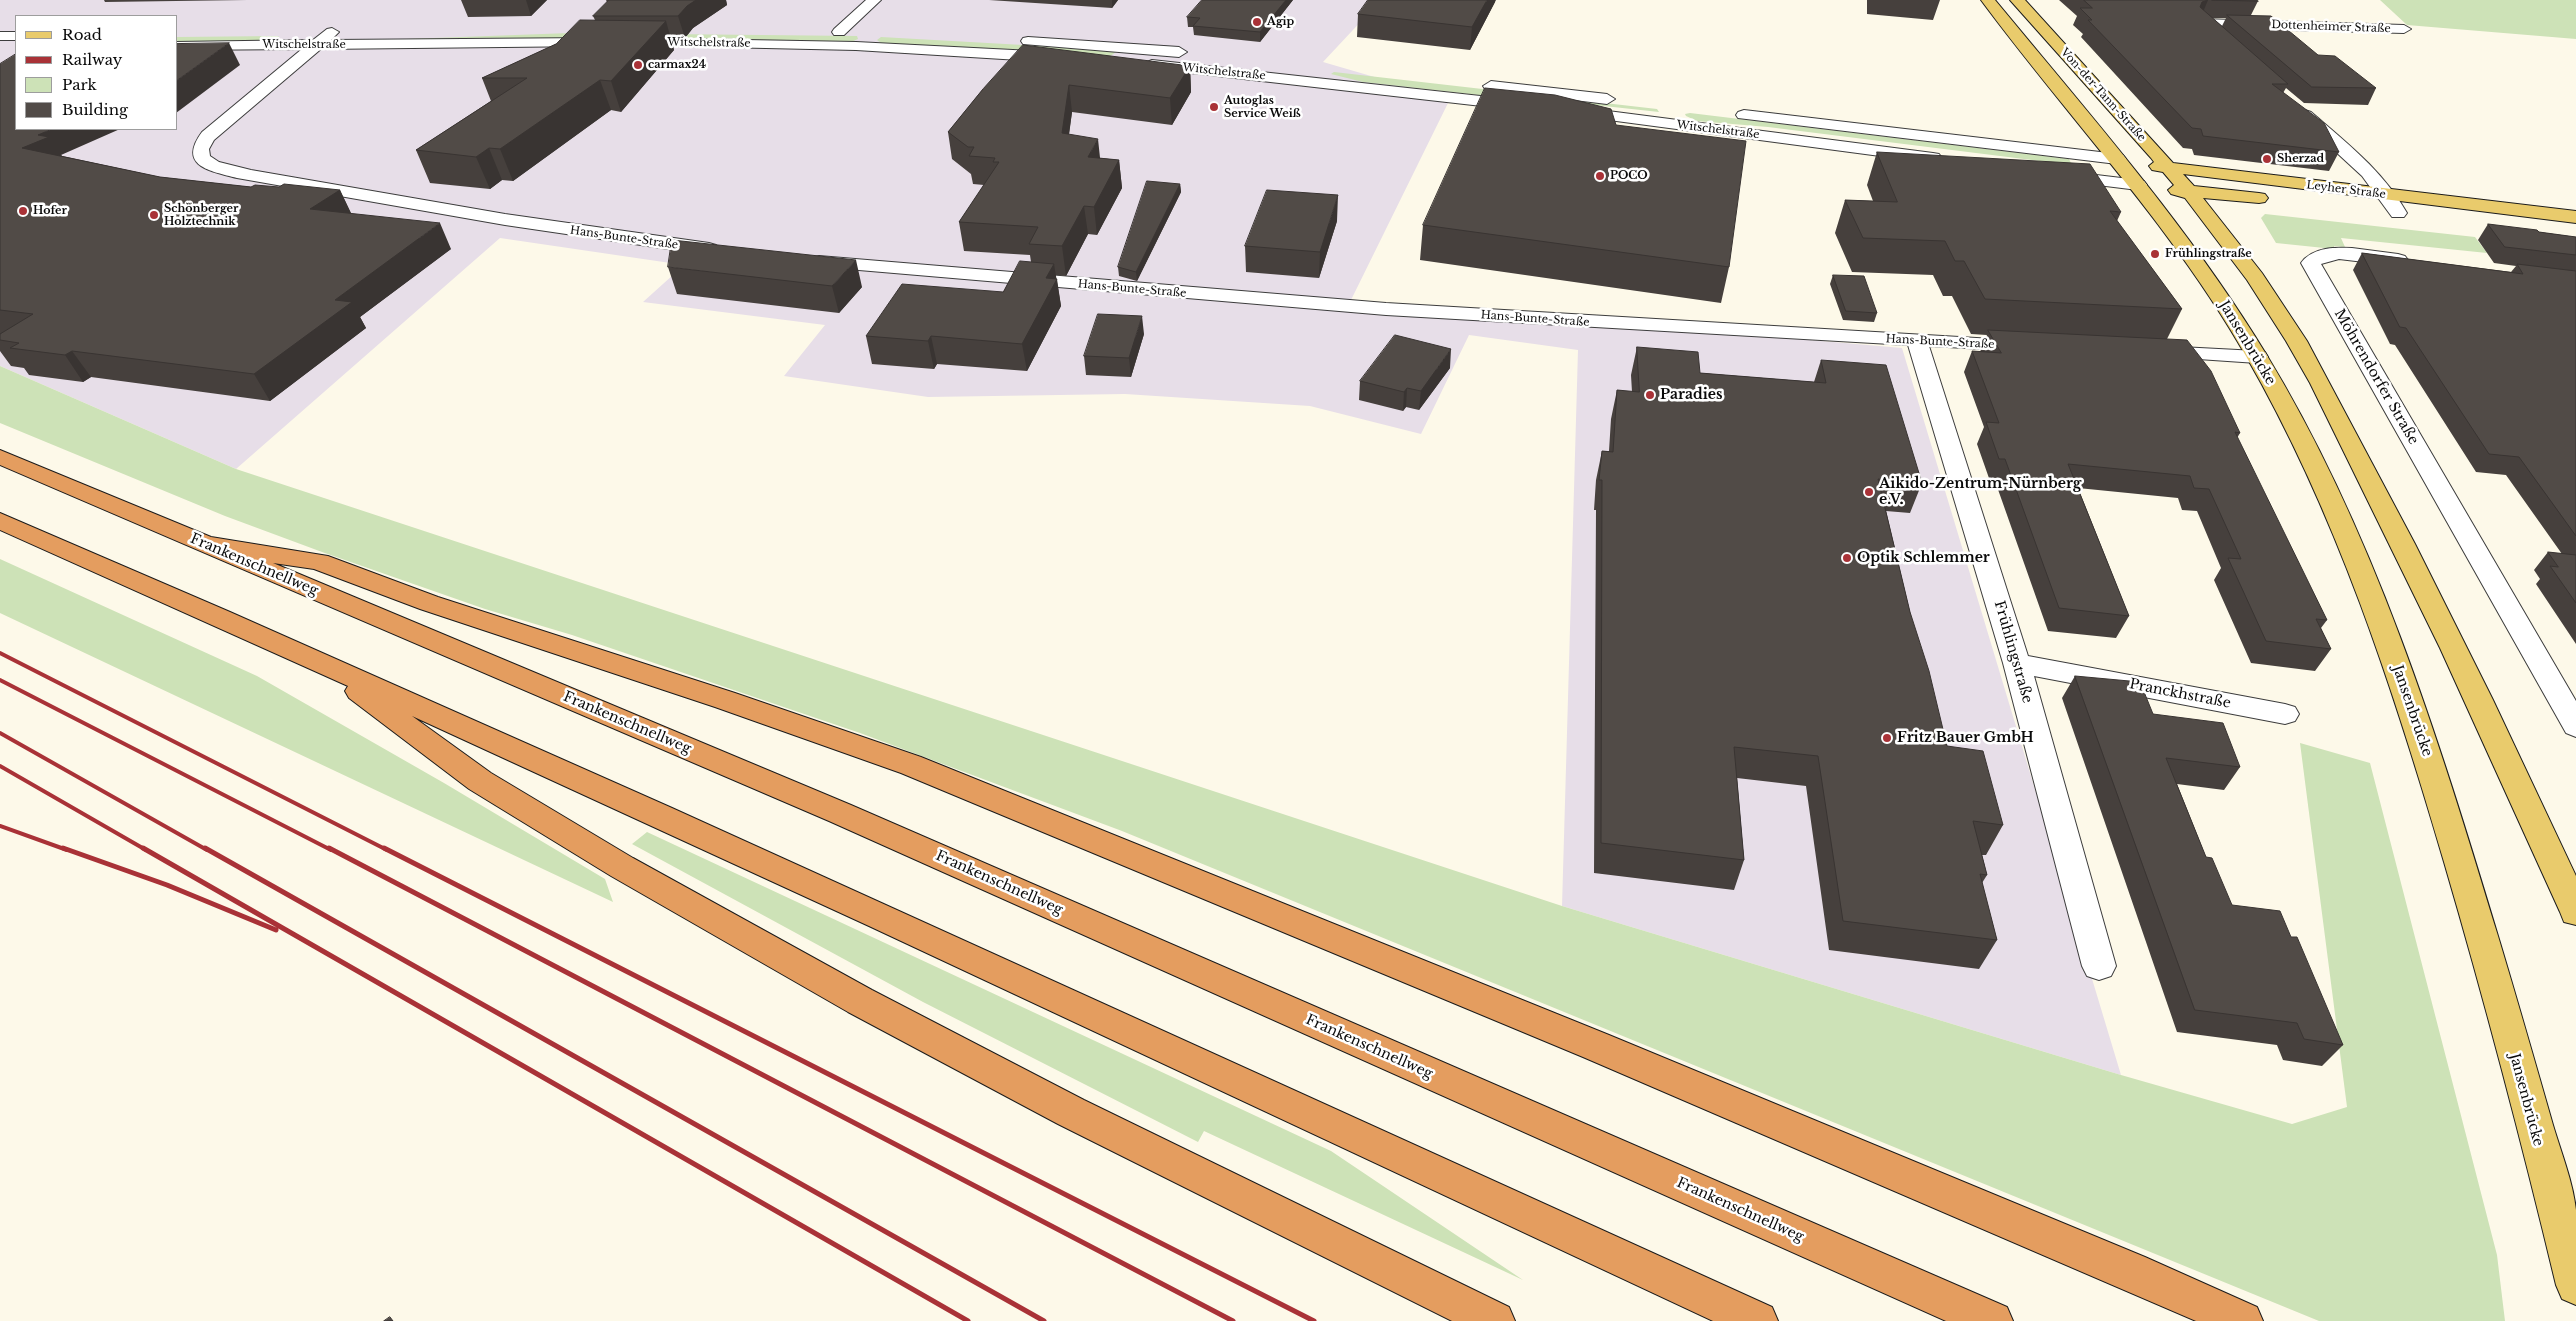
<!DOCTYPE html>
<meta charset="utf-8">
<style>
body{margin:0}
#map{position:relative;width:2576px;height:1321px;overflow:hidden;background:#fdf9e9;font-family:"Libre Baskerville",serif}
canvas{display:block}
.legend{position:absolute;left:15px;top:15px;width:162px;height:115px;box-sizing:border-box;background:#fff;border:1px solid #9d9d9d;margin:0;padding:6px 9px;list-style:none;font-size:15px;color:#0a0a0a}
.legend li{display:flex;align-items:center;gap:10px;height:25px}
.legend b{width:25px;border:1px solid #9d9d9d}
</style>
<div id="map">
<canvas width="2576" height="1321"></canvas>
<ul class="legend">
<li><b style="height:6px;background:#e9cb6c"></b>Road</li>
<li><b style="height:6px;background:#a93237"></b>Railway</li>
<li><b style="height:14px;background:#cde2b7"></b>Park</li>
<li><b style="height:14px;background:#514b47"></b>Building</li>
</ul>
</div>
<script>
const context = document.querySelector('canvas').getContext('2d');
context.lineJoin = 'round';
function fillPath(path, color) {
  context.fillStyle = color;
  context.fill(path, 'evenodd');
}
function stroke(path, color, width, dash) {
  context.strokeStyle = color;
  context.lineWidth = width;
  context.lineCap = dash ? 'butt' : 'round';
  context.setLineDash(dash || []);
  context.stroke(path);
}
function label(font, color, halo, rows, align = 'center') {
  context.font = font + ' "Libre Baskerville",serif';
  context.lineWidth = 5;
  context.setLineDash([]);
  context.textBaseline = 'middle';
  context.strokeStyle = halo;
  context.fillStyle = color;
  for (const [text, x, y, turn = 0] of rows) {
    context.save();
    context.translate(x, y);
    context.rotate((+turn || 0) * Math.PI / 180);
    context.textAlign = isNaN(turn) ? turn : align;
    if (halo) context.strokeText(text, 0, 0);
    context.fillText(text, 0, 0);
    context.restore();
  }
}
fillPath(new Path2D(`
 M0,0H1381L1323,62L1450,99L1351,300L1902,348L2121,1075L1562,906L1578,350L1469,335L1421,434L1310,406L1125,394L928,397L784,376L825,325L643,302L684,265L500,238L236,469L0,366ZM16,16H176V129H16Z`), '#e7dee8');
fillPath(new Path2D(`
 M2380,0H2576V39L2407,25Z
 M570,33L857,36L858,39L851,42L629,38L379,40Z
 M279,36L275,41H266L176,42V37Z
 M881,37L1112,50L1116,52L1109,57L881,43L877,40Z
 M1334,72L1657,109L1659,112L1540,99H1514L1363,82L1331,74Z
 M1690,113L2069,159L2072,165L1768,127L1697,121L1686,116L1685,114Z
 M2265,214L2475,237L2487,253L2341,238L2345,247L2334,246V249L2276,243L2261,218Z
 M0,366L236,469L1562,906L2121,1075L2292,1124L2347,1107L2300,743L2370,763L2497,1255L2505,1321H2319L1122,831L860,733L572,635L485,609L322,552L225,516L0,423Z
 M0,559L257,676L444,783L605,879L613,902L0,613Z
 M647,832L1331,1151L1523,1280L1204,1131L1198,1142L923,1002L632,844Z`), '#cde2b7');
const minor = new Path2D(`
 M866,0H881L844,35H834L832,32L834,29Z
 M2201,19L2404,25L2411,29L2404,33L2215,28L2224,37L2217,41C2208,39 2199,30 2194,23L2196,20Z
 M332,28L339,32L331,40L595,38L602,42L595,46L321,49L214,140L209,149L210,156L219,162L251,170L505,214L709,243L716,245L719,249L716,253L709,255L505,225L237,178C210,171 177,166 202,132L302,49L176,50V42L313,40L327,29Z
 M0,32H16V40H0Z
 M1028,37L1179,47L1187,52L1179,57L1023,44L1021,41L1023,38Z
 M635,38L856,42L1052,52L1060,57L1052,62L856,50L630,45L628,42Z
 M1152,60L1517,100L1525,105L1517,110L1147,68L1144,65L1147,62Z
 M1491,81L1607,94L1615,99L1607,104L1485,89L1483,86Z
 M1577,107L1933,153L1939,154L1942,158L1939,162L1933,163L1571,115L1569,112Z
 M1744,110L2117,154L2123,155L2126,159L2123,163L2117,164L1738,118L1736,115L1738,112Z
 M2305,110L2311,112C2347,143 2383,171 2407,213L2404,217H2392L2362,176L2299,118L2297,115L2299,112Z
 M2063,171L2138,180L2144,181L2147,185L2144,189L2138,190L2057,180L2054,176L2057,172Z
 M2352,248L2398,254L2405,256L2408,260L2405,264L2398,266L2339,259L2321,264L2576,701V737L2566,733L2301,263C2312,247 2335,247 2352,248Z
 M819,256L1386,303L2027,341L2031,345L2027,349L2020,351L1929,346L2028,656L2285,704L2295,707L2299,714L2295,721L2285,724L2034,676L2116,966L2111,976L2099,980L2087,976L2082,966L2003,663L1908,345L1386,315L812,266L809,262L812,258Z
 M2161,346L2257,351L2265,352L2268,357L2265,362L2257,363L2154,356L2150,352L2154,348Z`);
const major = new Path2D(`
 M1981,0H1995C2089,114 2189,227 2266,354C2375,533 2438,737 2498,936C2517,999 2535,1062 2553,1125C2561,1152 2573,1182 2576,1210C2576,1241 2576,1274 2576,1305L2562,1299L2556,1285C2522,1143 2485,1002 2444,862C2393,688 2337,514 2246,356C2173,227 2069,119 1981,0Z
 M2010,0H2025L2173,163L2576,211V223L2183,174L2194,186L2259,193L2265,194L2268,198L2265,202L2259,203L2203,198L2262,273L2307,341L2415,544L2493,700L2576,876V925L2564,922L2560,912L2440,648L2310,383L2286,341L2247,280L2185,198L2171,194L2168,190L2174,185L2163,172L2152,170L2149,166L2154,162L2151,158Z`);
const highway = new Path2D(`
 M0,450L211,537L328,556L438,597L735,693L921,757L1609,1035L2145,1257L2257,1307L2263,1321H2196L1583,1057L901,773L715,707L420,609L314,569L273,563L851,805L2007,1307L2013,1321H1946L829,821L0,465Z
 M0,513L230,612L672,808L1772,1307L1778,1321H1713L869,926L412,716L491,773L633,858L872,990L1084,1100L1509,1307L1515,1321H1452L1058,1124L848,1012L611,876L469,789L349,698L345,691L348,686L0,530Z`);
stroke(minor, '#3d3d3d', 2);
stroke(major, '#1b1b1b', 2);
stroke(highway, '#1b1b1b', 2);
fillPath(minor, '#fff');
fillPath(major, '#e9cb6c');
fillPath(highway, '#e49d5f');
stroke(new Path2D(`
 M0,653L387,850
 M0,680L331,850
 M0,733L207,850
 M0,766L146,850
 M0,826L67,850`), '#a93237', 4);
stroke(new Path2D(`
 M63,848L167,885L276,930
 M143,848L968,1321
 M205,848L1044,1321
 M329,848L1233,1321
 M384,848L1314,1321`), '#a93237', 5);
fillPath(new Path2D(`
 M104,0H247L105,2Z
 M461,0H547L531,16L468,17Z
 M606,0H726L727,5L693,28L685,38H671L674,50L621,112L611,110L513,181L502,180L490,189L430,183L416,150L491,101L482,78L556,44L595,20L593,16L607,2Z
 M989,0H1118L1112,8Z
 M1293,0L1260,42L1194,35L1193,27H1188L1187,17Z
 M1867,0H1940L1933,20L1867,14Z
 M2059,0H2256L2258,1L2251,15L2318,55L2376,88L2368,105L2304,103L2286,88L2283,93L2339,152L2329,171L2194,155L2192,149L2183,148L2081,37L2083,34L2073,25L2077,16ZM2212,18H2226L2222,26Z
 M1495,2L1470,50L1357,37L1358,14Z
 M0,64L62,156L160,177L251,187L340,190L351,214L451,249L360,317L366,328L270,401L91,377L83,382L29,375L24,368L11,366L0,351Z
 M1190,66L1191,92L1172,125L1072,112L1069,135L1100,158L1119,160L1122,188L1097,235L1088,234L1066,276L1056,275V279H1057L1061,306L1027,371L937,364L934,369L872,364L866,336L1003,292L1031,262L1030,255L964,251L959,222L984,185L973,184L971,174L952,159L948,132L983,89Z
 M1616,125L1729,267L1721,303L1420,260L1423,225Z
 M1877,152L2121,212L2117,221L2182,309L2167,339L2240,433L2237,438L2327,620L2321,628L2331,649L2315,671L2251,663L2214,580L2221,568L2197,511L2182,510L2178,498L2078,488L2129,616L2116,638L2048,631L1995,481H1990L1977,444L1984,427L1964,372L1972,351L1980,352L1987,335L1971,334L1952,296H1943L1933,275L1852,272L1835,233L1845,200L1873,201L1867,185Z
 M1180,184L1181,192L1137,281L1119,276L1118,267Z
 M1337,221L1319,278L1246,272L1245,246Z
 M2488,224L2539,232L2576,237V644L2536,584L2540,579L2534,570L2548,552L2562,554L2506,475L2476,472L2395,345L2390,344L2353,270L2362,253L2511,272L2516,266L2494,263L2478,240Z
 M668,267L862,287L839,313L677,294Z
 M1833,275L1877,313L1874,322L1843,320L1830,284Z
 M1144,334L1131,377L1086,375L1084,356Z
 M1637,347L1700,373L1814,382L1821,360L1922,483L1910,513L1886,511L1910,612L1947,746L2003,825L1986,855H1982L1987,875L1982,883L1997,940L1979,969L1829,950L1806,786L1737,778L1744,860L1734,890L1594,873L1596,510H1594L1596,480L1602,451H1609L1611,419L1617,390L1632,392L1631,375Z
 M1450,368L1419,410L1406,407L1403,411L1359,400L1360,381Z
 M2075,676L2153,714L2240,767L2224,790L2177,784L2206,857L2232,905L2291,937L2343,1045L2322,1066L2283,1060L2277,1045L2177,1032L2062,698Z`), '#46403d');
fillPath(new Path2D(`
 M526,0H547L531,16Z
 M696,0H726L727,5L693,28L685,38L678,16L687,6Z
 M1112,0H1118L1112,8Z
 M1286,0H1293L1260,42V32Z
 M1487,0H1496L1495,2L1470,50L1472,27Z
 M2208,0L2201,17L2194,19L2202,2Z
 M666,21L674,50L621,112L611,81Z
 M229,43L240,65L176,113V81Z
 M1190,66L1191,92L1172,125L1170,98Z
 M600,80L611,110L513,181L500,149Z
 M1069,85L1072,112L1065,161L1062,133Z
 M52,129H120L61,155L64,161L22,148L38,135Z
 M1098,139L1101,167L1088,157Z
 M489,148L502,180L490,189L476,157Z
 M1119,160L1122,188L1097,235L1094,207Z
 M1180,184L1181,192L1137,281L1136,272Z
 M340,190L352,215L310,209Z
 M1338,195L1337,221L1319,278L1320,252Z
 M1084,206L1088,234L1066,276L1062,246Z
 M440,223L451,249L360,317L366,328L270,401L254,374L335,300Z
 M856,260L862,287L839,313L832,286Z
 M1054,264L1061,306L1027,371L1022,344L1046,278Z
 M1142,316L1144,334L1131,377L1129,358Z
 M931,336L937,364L934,369L928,341Z
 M1451,349L1450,368L1419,410L1421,391Z
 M72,351L91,377L83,382L65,355Z
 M1407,388L1406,407L1403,411L1404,392Z`), '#393432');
const building = new Path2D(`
 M609,0H696L687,6L678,16H593Z
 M1202,0H1286L1260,32L1193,26L1200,18L1187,17Z
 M1368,0H1487L1472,27L1358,14Z
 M2084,0H2208L2202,2L2200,7L2288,84H2272L2324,123L2339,152L2203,136L2201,129L2192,128L2088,20H2092L2080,8H2092Z
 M2212,0H2256L2258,1Z
 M2227,15L2271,16L2318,55L2335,56L2376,88L2312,87Z
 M580,20L666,21L611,81L600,80L500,149L489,148L476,157L416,150L527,78H482L556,44Z
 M229,43L176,81V44Z
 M1023,45L1190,66L1170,98L1069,85L1062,133L1098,139L1088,157L1119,160L1094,207L1084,206L1062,246L1029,244L1038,227L959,222L999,162H993L995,158L969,156L974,147H968L948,132L983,89Z
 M16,54V129H52L38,135L49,137L22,148L160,177L251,187L255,185L279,187L284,184L340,190L310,209L440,223L335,300L352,302L254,374L72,351L65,355L10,348L19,343L0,340V334L33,314L0,310V64Z
 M1485,88L1555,95L1611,109L1616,125L1746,141L1729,267L1423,225Z
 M1877,152L2090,164L2121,212L2110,211L2182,309L1985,299L1964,261H1955L1945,241L1863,238L1845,200L1897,202Z
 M1147,181L1180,184L1136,272L1118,267Z
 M1267,190L1338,195L1320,252L1245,246Z
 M2488,224L2537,230L2539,232L2576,237V255L2505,247Z
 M672,240L856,260L832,286L668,267Z
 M2362,253L2523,274L2517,264L2576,271V536L2519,457L2489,454L2406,328L2400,327Z
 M1020,261L1054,264L1046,278L1057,279L1022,344L931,336L928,341L866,336L902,284L1003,292Z
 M1833,275L1864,276L1877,313L1846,311Z
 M1098,314L1142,316L1129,358L1084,356Z
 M1988,330L2187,340L2211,371L2240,433L2235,432L2327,620L2316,619L2331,649L2266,641L2228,558L2241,559L2209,489L2194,488L2190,476L2068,464L2129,616L2059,608L2005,459H1999L1986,422L1999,423L1972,351L2001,353Z
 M1395,335L1451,349L1421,391L1407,388L1404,392L1360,381Z
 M1637,347L1698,352L1700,373L1826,383L1821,360L1886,365L1922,483L1878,479L1910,612L1929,671L1947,746L1983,751L2003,825L1973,821L1987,875L1980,874L1997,940L1843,921L1818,756L1734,747L1744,860L1601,843L1602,480H1599L1602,451L1613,452L1617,390L1639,392Z
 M2548,552L2576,555V603L2550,566L2558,567Z
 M2075,676L2140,682L2153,714L2223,723L2240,767L2166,758L2206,857L2212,858L2232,905L2280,911L2291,937H2297L2343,1045L2304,1039L2297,1023L2195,1010Z
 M390,1317L393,1321H384Z`);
fillPath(building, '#514b47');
stroke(building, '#393432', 1);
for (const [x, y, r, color] of [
 [1257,22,5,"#a93237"],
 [638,65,5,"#a93237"],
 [1214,107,5,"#a93237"],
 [2267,159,5,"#a93237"],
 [1600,176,5,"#a93237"],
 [23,211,5,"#a93237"],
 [154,215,5,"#a93237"],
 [2155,254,5,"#a93237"],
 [1650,395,5,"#a93237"],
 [1869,492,5,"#a93237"],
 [1847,558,5,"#a93237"],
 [1887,738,5,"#a93237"]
]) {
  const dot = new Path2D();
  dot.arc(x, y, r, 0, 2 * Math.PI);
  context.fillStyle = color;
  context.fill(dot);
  stroke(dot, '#fff', 2);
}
label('bold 11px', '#0a0a0a', '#fff', [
 ["Agip",1267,22],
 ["carmax24",648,65],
 ["Autoglas",1224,101],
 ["Service Weiß",1224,114],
 ["Sherzad",2277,159],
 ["POCO",1610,176],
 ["Schönberger",164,209],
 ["Holztechnik",164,222],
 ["Hofer",33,211],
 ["Frühlingstraße",2165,254]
], 'left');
label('11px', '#0a0a0a', '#fff', [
 ["Dottenheimer Straße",2331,27,2],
 ["Witschelstraße",709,43,1],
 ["Witschelstraße",304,45],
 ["Witschelstraße",1224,72,6],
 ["Von-der-Tann-Straße",2103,95,48],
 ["Witschelstraße",1718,130,7],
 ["Leyher Straße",2346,190,7],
 ["Hans-Bunte-Straße",624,238,8],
 ["Hans-Bunte-Straße",1132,289,5],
 ["Hans-Bunte-Straße",1535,319,4],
 ["Hans-Bunte-Straße",1940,342,3]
]);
label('14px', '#0a0a0a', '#fff', [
 ["Jansenbrücke",2247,343,59],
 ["Möhrendorfer Straße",2376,377,60],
 ["Frankenschnellweg",254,565,23],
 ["Frühlingstraße",2013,652,74],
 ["Pranckhstraße",2180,694,11],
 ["Jansenbrücke",2412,711,71],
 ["Frankenschnellweg",627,723,23],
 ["Frankenschnellweg",999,883,24],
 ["Frankenschnellweg",1369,1047,24],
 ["Jansenbrücke",2526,1100,75],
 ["Frankenschnellweg",1740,1210,24]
]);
label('bold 14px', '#0a0a0a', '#fff', [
 ["Paradies",1660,395],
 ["Aikido-Zentrum-Nürnberg",1879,484],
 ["e.V.",1879,500],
 ["Optik Schlemmer",1857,558],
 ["Fritz Bauer GmbH",1897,738]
], 'left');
</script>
